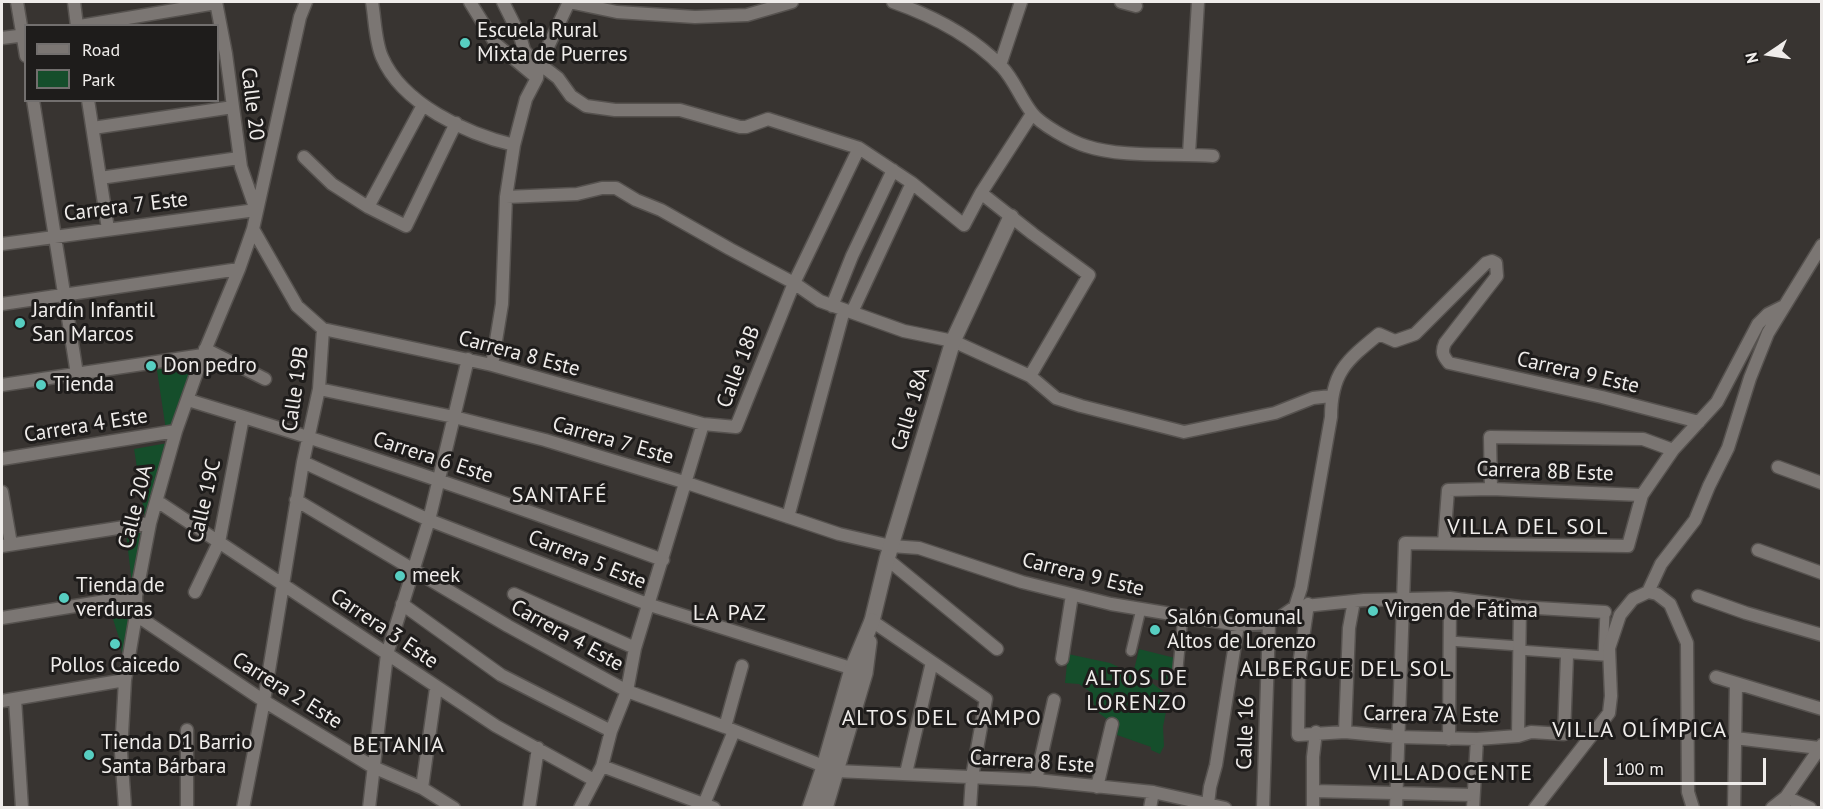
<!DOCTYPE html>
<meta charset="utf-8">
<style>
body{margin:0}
#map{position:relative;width:1823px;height:809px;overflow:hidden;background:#383431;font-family:"PT Sans",sans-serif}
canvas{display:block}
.frame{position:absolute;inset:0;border:3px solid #efecea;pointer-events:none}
.legend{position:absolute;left:24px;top:24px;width:195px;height:78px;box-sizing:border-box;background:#1e1c1b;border:2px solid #726f6e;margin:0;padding:8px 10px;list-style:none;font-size:18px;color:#efecea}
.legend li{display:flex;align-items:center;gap:12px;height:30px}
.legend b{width:30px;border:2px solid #726f6e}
.north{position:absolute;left:1739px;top:24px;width:60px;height:60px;-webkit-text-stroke:4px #1e1c1b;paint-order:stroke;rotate:257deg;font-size:16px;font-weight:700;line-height:24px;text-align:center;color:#efecea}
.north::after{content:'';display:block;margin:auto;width:21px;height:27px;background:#efecea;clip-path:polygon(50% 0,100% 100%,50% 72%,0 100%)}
.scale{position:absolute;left:1604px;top:758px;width:162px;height:27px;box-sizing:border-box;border:3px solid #efecea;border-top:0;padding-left:8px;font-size:18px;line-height:21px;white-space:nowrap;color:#efecea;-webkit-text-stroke:4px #1e1c1b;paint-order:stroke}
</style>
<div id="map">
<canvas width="1823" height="809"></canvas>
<div class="frame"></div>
<ul class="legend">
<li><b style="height:8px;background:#7b7673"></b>Road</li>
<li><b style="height:16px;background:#154e2b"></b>Park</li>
</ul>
<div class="north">N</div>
<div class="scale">100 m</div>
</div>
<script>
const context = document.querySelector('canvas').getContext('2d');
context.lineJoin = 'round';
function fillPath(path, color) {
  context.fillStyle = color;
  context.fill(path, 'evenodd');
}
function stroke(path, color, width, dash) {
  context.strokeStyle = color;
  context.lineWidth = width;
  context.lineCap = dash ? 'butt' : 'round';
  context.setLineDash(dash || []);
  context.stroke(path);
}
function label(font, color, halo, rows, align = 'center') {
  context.font = font + ' "PT Sans",sans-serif';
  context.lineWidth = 6;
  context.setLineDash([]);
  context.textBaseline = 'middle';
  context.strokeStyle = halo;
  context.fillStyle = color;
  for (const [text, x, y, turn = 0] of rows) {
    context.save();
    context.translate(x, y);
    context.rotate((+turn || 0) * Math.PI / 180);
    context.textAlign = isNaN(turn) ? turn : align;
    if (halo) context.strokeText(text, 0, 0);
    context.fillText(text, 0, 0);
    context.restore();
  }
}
fillPath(new Path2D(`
 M191,358L196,367L175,428L166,430L156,364Z
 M168,443L148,517L145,518L134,449Z
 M145,530L133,592L126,533Z
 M123,608H133L124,666L120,641L111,613Z
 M1139,649L1175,658L1169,683L1133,674Z
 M1068,654L1110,663L1125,670L1136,678L1152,683L1169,696L1163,727L1164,746L1160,754L1151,750V747L1117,735V727L1095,710L1092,693L1079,684L1065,683Z`), '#154e2b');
const pedestrian = new Path2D(`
 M1450,641L1519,646
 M1519,650L1603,656L1605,612
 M1131,651L1141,609
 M1178,668L1183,616`);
const minor = new Path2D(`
 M17,2L26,56
 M74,2L77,26
 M372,2C375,19 375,41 382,57C402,104 467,134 514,145
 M470,2L496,44L537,78
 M503,2L520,36L524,50L538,68
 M569,2L617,12L695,17L747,15L792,2
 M893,2C933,16 972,36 1002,67C1015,81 1020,98 1032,113C1040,124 1072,142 1086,146C1122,158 1174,153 1213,156
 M1121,2L1136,6
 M80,26L216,3
 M2,38L26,35
 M541,65L558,78L571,96L586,106L615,110H680L740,127H746L768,119L859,148L912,183L964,225L981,193L1032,114
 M1000,65L1021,2
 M33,100L77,374
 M88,100L108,229
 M93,128L233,107
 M1189,154L1198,2
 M304,157L332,184L368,207L406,226L456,123
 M100,178L239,158
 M981,193L1033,234L1089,275L1030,376
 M506,197L577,194L602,188H616L636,200L661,210L730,249L794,283L820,301L904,331L953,341L1030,376L1056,398L1081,406L1184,432L1275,413L1313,398L1331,396
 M368,207L423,105
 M253,229L297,306L323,329L492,365L703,424
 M2,244L256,210L241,167L226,54L216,2
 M2,304L239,269
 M832,306L852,256L893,170
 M852,312L912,183
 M205,349L265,379
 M492,365L502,304L506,197L514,145L526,99L537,78L538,68L569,2
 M2,385L203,355
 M319,389L454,417L545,440L687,483L839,534L891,546L919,548L1022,582L1111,604L1238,625L1269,623L1282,616L1295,607L1364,600L1450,598L1520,607L1605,612
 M188,400C348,448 506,502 663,560
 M2,459L176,431
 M303,462L429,520L650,605L860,671
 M1778,467L1822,483
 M1491,489L1490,437L1643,439L1673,450
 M2,492L11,544
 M296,500L508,626L627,691L725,727L836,771L1036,780L1153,792L1225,808
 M157,501L496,726L594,780
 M788,517L844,310
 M1444,543L1448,490L1491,489L1642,495
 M2,546L150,523
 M1758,550L1822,573
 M887,559L997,649
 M195,592L219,542L243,417
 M1648,592L1661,564L1695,520L1709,486L1728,448L1750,378L1768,333L1822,245
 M514,594L635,648
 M1698,596L1746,613L1822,635
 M402,604L501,675L611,731
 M1308,604L1299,665L1298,735L1345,732L1398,737L1477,739L1518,736L1531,732L1564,734L1567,656
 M1295,607L1301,588L1331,417C1331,373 1346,361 1379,334L1395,341L1415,334L1486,263L1492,261L1496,263L1497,276L1445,343C1441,352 1443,356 1449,363L1602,397L1699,422
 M136,615L264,701L373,767L422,788L454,808
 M2,618L136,596
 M872,621L986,699L972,777L970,808
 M1062,659L1072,595
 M1716,677L1822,709
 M15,699L22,808
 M2,701L125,680
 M725,727L742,666
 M1345,732L1349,628L1354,601
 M1518,736L1520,607
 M1735,738L1819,748
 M1449,739L1450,598
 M602,766L714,808
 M906,773L932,662
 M1036,780L1054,700
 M1097,787L1112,724
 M422,788L436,688
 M1314,791L1473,795
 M704,804L734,731
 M1208,804L1210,787L1216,765L1238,625
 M125,808L121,752L125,680L136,615V596L150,523L176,431L203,355L239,269L253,229L300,17L306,2
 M187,808V730
 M243,808L264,701L303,462L319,389L323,329
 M369,808L387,654L429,520L468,359
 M529,808L538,748
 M580,808L602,766L611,731L627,691L635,648L703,424L736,427L794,283L859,148
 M1150,808L1153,792
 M1263,808L1269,623
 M1313,808V757L1316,732
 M1396,808L1405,543L1628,546L1642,495L1673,450L1717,402L1758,324L1768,314L1784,306
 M1473,808L1477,739
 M1535,808L1609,713L1611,696L1609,648L1620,615L1633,599L1648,592L1657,594L1670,604L1687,643L1688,792L1693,808
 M1734,808L1736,684
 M1772,808L1786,797L1810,808
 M1783,808L1786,797L1822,745`);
const tertiary = new Path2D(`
 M872,621L887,559L953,341L1011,217`);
const secondary = new Path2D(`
 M810,808L824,767L852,669L872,621
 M825,808L865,673L869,642`);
stroke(pedestrian, '#56524f', 12);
stroke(minor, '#56524f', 15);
stroke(tertiary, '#56524f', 18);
stroke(secondary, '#56524f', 18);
stroke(pedestrian, '#7b7673', 9);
stroke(minor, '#7b7673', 12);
stroke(tertiary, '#7b7673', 15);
stroke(secondary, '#7b7673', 15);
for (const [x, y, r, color] of [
 [465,43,6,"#57cec1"],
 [20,323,6,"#57cec1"],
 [151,366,6,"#57cec1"],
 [41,385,6,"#57cec1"],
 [400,576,6,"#57cec1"],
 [64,598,6,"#57cec1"],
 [1373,611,6,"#57cec1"],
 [1155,630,6,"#57cec1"],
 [115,644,6,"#57cec1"],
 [89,755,6,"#57cec1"]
]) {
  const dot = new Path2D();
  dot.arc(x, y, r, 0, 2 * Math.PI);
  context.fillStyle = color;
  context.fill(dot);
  stroke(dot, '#1e1c1b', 2);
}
label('21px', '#efecea', '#1e1c1b', [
 ["Escuela Rural",477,31],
 ["Mixta de Puerres",477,55],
 ["Jardín Infantil",32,311],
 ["San Marcos",32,335],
 ["Don pedro",163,366],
 ["Tienda",53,385],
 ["meek",412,576],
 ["Tienda de",76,586],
 ["verduras",76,610],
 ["Virgen de Fátima",1385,611],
 ["Salón Comunal",1167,618],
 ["Altos de Lorenzo",1167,642],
 ["Pollos Caicedo",115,666,"center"],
 ["Tienda D1 Barrio",101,743],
 ["Santa Bárbara",101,767]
], 'left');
label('21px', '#efecea', '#1e1c1b', [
 ["Calle 20",252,104,83],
 ["Carrera 7 Este",126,207,-7],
 ["Carrera 8 Este",519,354,15],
 ["Calle 18B",739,367,-69],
 ["Carrera 9 Este",1578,373,13],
 ["Calle 19B",296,389,-82],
 ["Calle 18A",911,409,-73],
 ["Carrera 4 Este",86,426,-9],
 ["Carrera 7 Este",613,441,16],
 ["Carrera 6 Este",433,458,18],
 ["Carrera 8B Este",1545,472,2],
 ["Calle 19C",205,501,-77],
 ["Calle 20A",136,507,-76],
 ["Carrera 5 Este",587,560,22],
 ["Carrera 9 Este",1083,575,14],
 ["Carrera 3 Este",384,629,34],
 ["Carrera 4 Este",567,636,29],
 ["Carrera 2 Este",287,691,32],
 ["Carrera 7A Este",1431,715,1],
 ["Calle 16",1246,733,-88],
 ["Carrera 8 Este",1032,762,4]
]);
context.letterSpacing = '1.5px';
label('22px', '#efecea', '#1e1c1b', [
 ["SANTAFÉ",560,496],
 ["VILLA DEL SOL",1528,528],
 ["LA PAZ",730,614],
 ["ALBERGUE DEL SOL",1346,670],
 ["ALTOS DE",1137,679],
 ["LORENZO",1137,704],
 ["ALTOS DEL CAMPO",942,719],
 ["VILLA OLÍMPICA",1640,731],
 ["BETANIA",399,746],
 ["VILLADOCENTE",1451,774]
]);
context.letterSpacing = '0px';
</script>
